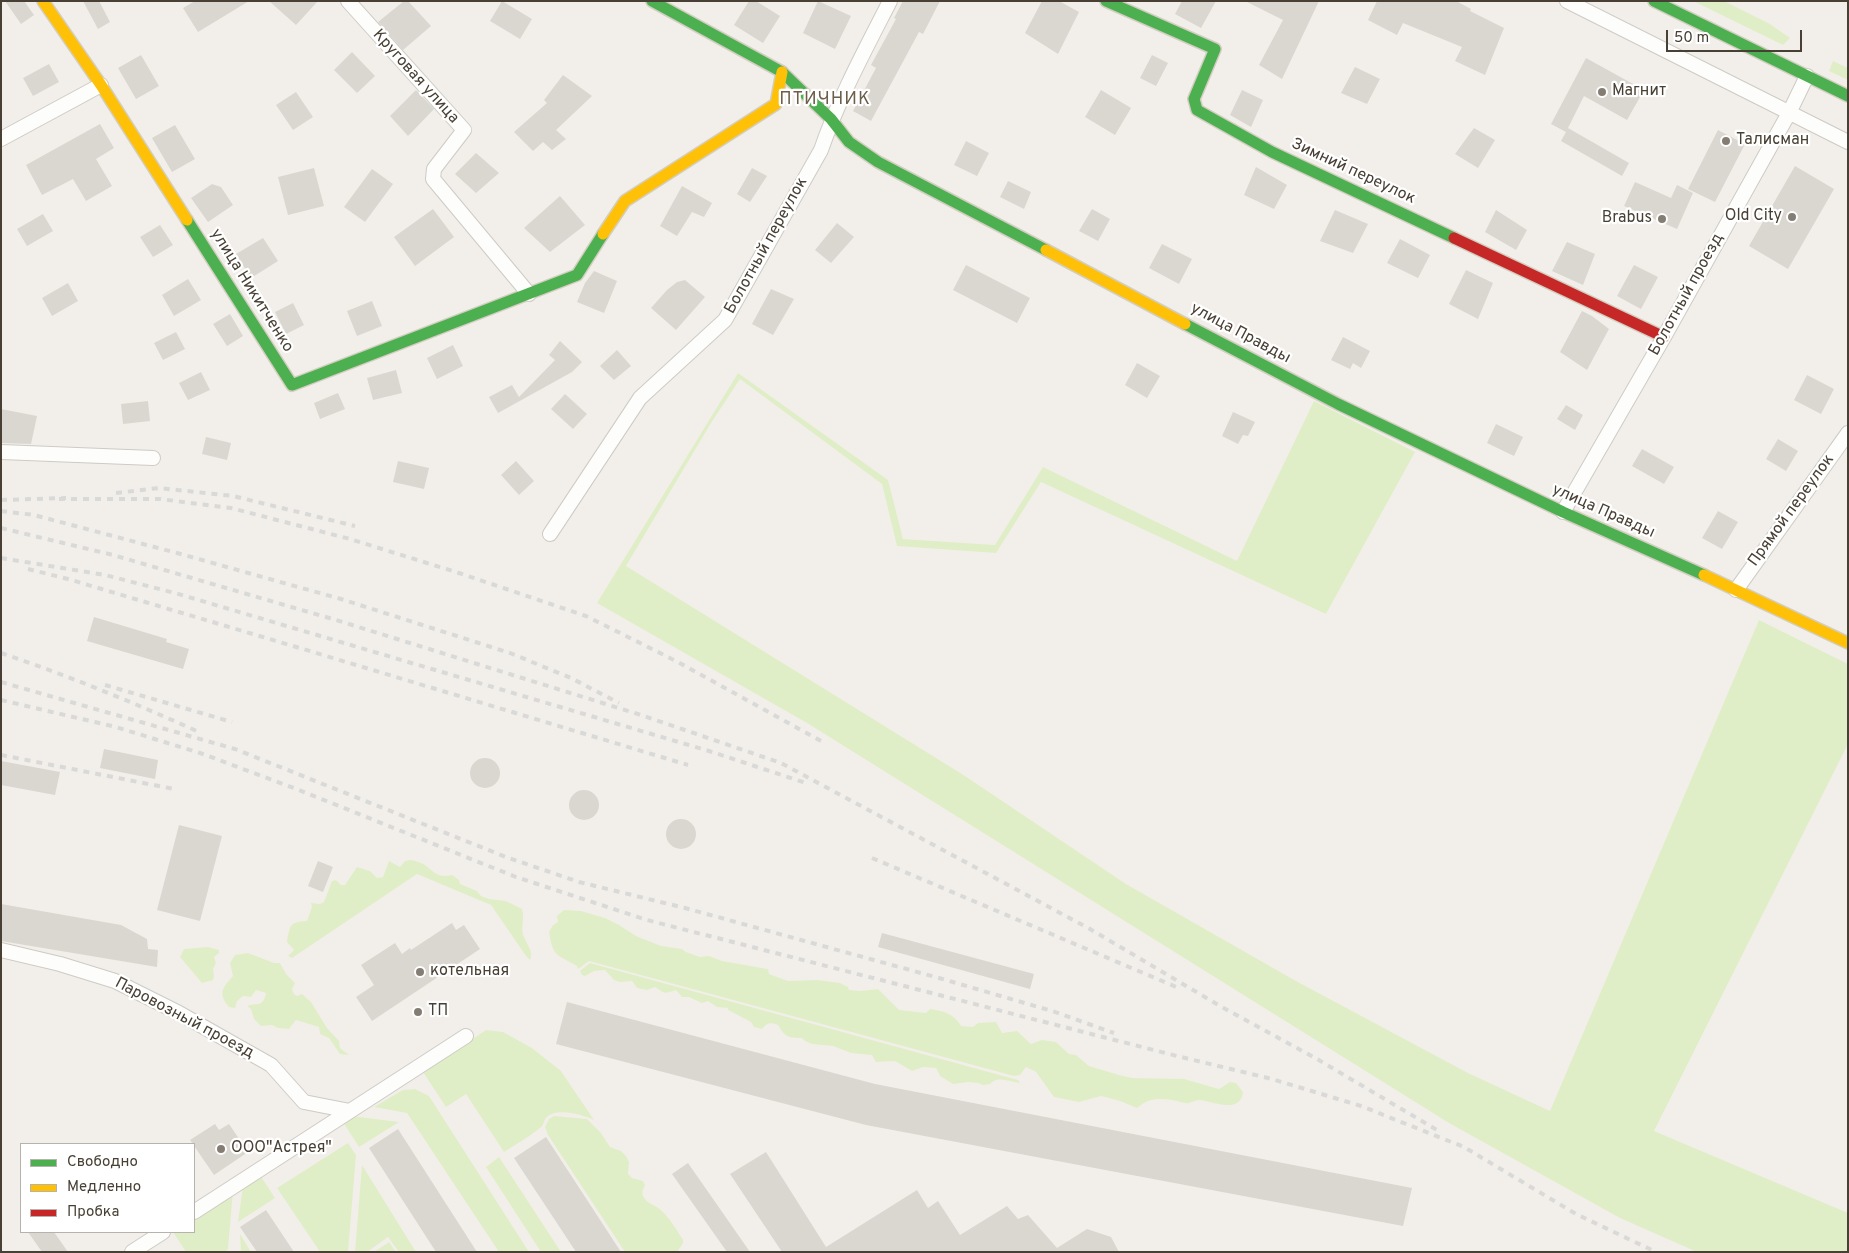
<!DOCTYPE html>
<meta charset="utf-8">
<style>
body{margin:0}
#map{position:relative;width:1849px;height:1253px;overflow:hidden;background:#f2efea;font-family:Overpass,sans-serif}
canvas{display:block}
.frame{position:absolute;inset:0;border:2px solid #484034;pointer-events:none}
.legend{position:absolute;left:20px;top:1143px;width:175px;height:90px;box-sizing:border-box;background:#fff;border:1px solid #b6b3ae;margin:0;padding:6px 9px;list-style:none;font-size:15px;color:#484034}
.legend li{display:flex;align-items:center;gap:10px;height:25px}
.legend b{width:25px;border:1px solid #b6b3ae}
.scale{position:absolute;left:1666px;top:30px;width:136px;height:22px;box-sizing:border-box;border:2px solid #484034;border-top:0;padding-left:6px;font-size:15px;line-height:18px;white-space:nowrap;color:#484034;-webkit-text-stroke:4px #fff;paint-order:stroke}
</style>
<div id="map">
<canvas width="1849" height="1253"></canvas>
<div class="frame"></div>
<ul class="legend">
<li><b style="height:6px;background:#4caf50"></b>Свободно</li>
<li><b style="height:6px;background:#ffc107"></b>Медленно</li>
<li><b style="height:6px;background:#c62828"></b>Пробка</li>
</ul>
<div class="scale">50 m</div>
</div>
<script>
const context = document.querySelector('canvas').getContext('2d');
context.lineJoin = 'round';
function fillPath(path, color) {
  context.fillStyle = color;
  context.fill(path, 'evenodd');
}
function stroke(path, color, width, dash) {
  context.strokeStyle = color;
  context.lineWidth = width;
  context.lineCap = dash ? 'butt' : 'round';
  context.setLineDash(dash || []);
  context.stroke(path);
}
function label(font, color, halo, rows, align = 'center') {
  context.font = font + ' Overpass,sans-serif';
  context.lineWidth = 4.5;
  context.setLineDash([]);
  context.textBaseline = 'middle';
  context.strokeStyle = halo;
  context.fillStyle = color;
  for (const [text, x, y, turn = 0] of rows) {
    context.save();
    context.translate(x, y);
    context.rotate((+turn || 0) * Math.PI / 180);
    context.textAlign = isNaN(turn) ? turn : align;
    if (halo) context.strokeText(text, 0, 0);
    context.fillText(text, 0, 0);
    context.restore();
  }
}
fillPath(new Path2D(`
 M1693,1H1724L1770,24L1790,38L1783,45Z
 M1833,61L1848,68V80L1829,71Z
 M738,373L888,480L903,539L995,545L1043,467L1237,561L1314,401L1415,452L1326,614L1041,482L996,553L897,546L882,484L740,379L711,423L626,566L962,774L1126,884L1296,981L1468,1073L1550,1111L1759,620L1848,664V744L1654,1131L1848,1213V1252H1697L1620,1218L1449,1123L807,723L597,603Z
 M410,860C434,863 430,880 452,875L459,880L460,884L477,891L481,896L489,899L506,901L522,909C525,920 520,927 524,937C527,945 534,952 530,960L526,956L491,905L417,874L292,958L288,956L294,950L287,942C290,924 290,922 307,921L312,907L311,903L320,904L324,902L332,881L336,880L341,885H345L357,867L370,871L377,878L383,877L389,861L400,867L405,861Z
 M564,910L581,911L605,918L619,925L636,936L661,946L682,949L686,952L700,957L709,956L722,961L768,969L769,974L788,981L817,980L840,983L848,987L849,990L861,991L878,989L899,1010L926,1013L930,1009C943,1011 954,1013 961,1026L973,1027L978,1023L996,1022L1002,1033L1017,1031L1031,1044L1042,1040L1056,1042L1069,1054L1076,1055L1089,1066L1119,1075L1132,1078L1184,1079L1219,1089L1230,1082L1236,1083L1243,1092C1241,1114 1214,1102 1200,1100C1196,1100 1193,1102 1189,1103C1186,1104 1181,1102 1177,1101C1162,1098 1149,1097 1137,1108L1120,1101L1101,1096L1079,1102L1054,1097L1036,1072L1026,1067L1020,1075L1014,1076L589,961L578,969L577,966C557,954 553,958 549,932L553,925L558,922L557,916Z
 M208,947L219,950V953L214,957L216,963L213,969L214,976L213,980L202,983L180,957L184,949Z
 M248,953L274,963H280L286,974L295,983L292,989L294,994L297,996L302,994L311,1002L327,1028L339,1041L340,1048L349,1055L340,1054L329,1038L320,1034L319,1027L296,1020L289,1029L278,1028L272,1025L261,1026L254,1019L251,1009L247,1006C258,1002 263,1008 266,993L256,990L251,997L243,996L237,1001L235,1008L229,1007C217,993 223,987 233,976L230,963L235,955Z
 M590,963L1018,1080L1020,1083C1010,1082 997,1075 990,1084L983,1085L978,1083L968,1082L953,1084L940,1076L936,1068L923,1067L912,1071L895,1061L876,1062L872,1055L851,1053L833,1046L812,1044L805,1041L802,1038C788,1038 785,1037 778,1025C770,1022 767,1023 762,1029L754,1027L751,1022L728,1010V1008L717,1007L708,1001L702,1003L689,997H682L676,990C664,994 665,994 655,987L647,990L637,988L632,981L620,982L614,980L605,970L594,971L585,976L582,975L580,971Z
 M486,1030L503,1032L532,1048L561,1071L594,1120C582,1115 560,1108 548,1116C543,1119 545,1125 540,1128C529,1137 516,1144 504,1152L466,1094L446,1107L423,1072Z
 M415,1089L429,1096L529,1252H499L407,1113L374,1107L403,1090Z
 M351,1116L399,1122L359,1147L343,1122Z
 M554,1116L587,1119L601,1133L610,1147L621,1151L626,1156L629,1162L628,1174L632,1178L643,1181L645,1185C644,1188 641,1192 643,1196C647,1204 656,1205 662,1211C670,1219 677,1230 683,1240V1243L677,1252H625L548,1135L545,1127L549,1119Z
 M348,1143L356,1155L348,1252H320L277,1188Z
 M499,1157L561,1252H541L486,1167Z
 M362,1165L416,1252H399L388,1237L367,1252H355Z
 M260,1175L275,1198L238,1222L243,1186Z
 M233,1191L228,1249L225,1252H186L173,1232H194V1217Z
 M240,1234L251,1252H241Z
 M389,1242L396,1252H374Z`), '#e0eec7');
fillPath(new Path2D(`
 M5,1H24L34,15L21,24Z
 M83,1H99L110,22L98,29Z
 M195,1H249L198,32L183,8Z
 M269,1H318L296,25Z
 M404,1H408L431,26L403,50L378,22Z
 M502,1L532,19L520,39L490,21Z
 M749,1H756L780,16L763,43L734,25Z
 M818,1L851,16L835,49L803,33Z
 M903,1H940L923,34L919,32L871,121L853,111L876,68L871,65L896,19L894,18Z
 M1042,1H1059L1079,12L1058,54L1025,33Z
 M1182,1H1216L1201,28L1175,14Z
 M1245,1H1319L1282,79L1259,65L1283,20Z
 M1377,1H1456L1471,9L1470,11L1504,28L1485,75L1455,61L1462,47L1403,23L1397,35L1368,20Z
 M352,52L375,76L357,93L334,70Z
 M141,55L159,86L136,99L118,68Z
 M1152,55L1168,63L1156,86L1140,78Z
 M1586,58L1644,90L1627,120L1584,96L1567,130L1568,128L1629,163L1622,176L1561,141L1566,132L1551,124Z
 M49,64L59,82L33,96L23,78Z
 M1355,67L1380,79L1367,104L1341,93Z
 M563,75L592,96L556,130L566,139L552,150L543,142L533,151L514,132L547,103L544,100Z
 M416,90L434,109L408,136L390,116Z
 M1101,90L1131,108L1115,135L1085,117Z
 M1242,90L1263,100L1251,127L1230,115Z
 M296,92L313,117L293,130L276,105Z
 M100,124L114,148L96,159L112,186L86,201L73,179L42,195L26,165Z
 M175,125L195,159L172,172L152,138Z
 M1474,128L1495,140L1478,168L1455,154Z
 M1718,130L1745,144L1715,202L1688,189Z
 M966,141L989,153L977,176L954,165Z
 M476,153L499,173L476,193L455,174Z
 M1795,166L1834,189L1788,269L1749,246Z
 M1256,167L1287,185L1274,209L1244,195Z
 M314,168L324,206L288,215L278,177Z
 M752,168L767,176L750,202L737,194Z
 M372,169L393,184L365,222L344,207Z
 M1008,181L1031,192L1024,209L1000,197Z
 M1635,182L1671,198L1677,185L1693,193L1677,229L1624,206Z
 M212,184L221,187L233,205L208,222L191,198Z
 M682,186L712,203L704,217L692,212L677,236L660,226Z
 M560,196L585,225L550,252L524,228Z
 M433,209L454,237L415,266L394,237Z
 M1092,209L1110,219L1098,241L1079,231Z
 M1335,210L1368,224L1353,253L1320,241Z
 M1496,210L1527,230L1516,250L1485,232Z
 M43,214L53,231L27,246L17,229Z
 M837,223L854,237L831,263L815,250Z
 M160,225L173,245L153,257L140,237Z
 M263,238L278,261L251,278L236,254Z
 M1400,239L1430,255L1418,278L1387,263Z
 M1567,242L1595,254L1583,285L1552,271Z
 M1162,244L1192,259L1179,284L1149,268Z
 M966,265L1030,298L1017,323L953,290Z
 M1634,265L1658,277L1641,309L1617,296Z
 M1466,270L1493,283L1478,319L1449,304Z
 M594,271L617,281L604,313L577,302L585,283Z
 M188,279L201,300L174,316L162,295Z
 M685,280L705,297L676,330L651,308L667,290L677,282Z
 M68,283L78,301L52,316L42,298Z
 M771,289L794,299L773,335L752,324Z
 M372,301L382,326L357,336L347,311Z
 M293,303L304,325L286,334L275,312Z
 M1582,311L1592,316L1609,329L1587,370L1560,352Z
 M230,314L243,336L227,346L213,324Z
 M176,332L185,349L163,360L154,343Z
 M1343,337L1370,351L1361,368L1353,363L1350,369L1331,360Z
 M560,341L582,362L572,372L498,413L489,397L512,385L519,397L555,360L549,355Z
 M453,345L463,366L437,379L427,358Z
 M617,350L631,366L614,380L600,366Z
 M1137,363L1160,376L1147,398L1125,385Z
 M396,370L402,393L373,400L367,378Z
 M201,372L210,390L188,400L179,383Z
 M1807,375L1834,389L1821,414L1794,400Z
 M338,393L345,409L320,419L314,403Z
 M565,394L587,414L573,429L551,409Z
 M148,401L150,421L123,424L121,404Z
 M1566,405L1583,415L1575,430L1557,419Z
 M1,409L37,416L31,444L1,443Z
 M1233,412L1255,422L1248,436L1243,435L1238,444L1222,436Z
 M1496,424L1523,437L1514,456L1487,443Z
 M206,437L231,443L227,460L202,454Z
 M1778,439L1798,451L1786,471L1766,459Z
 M1642,449L1674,467L1664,484L1632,466Z
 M398,461L429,468L424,489L393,482Z
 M516,461L534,481L519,495L501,475Z
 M1718,511L1738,522L1722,549L1702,538Z
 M94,617L167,639L166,642L189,649L183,669L87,641Z
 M104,749L158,760L155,779L100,768Z
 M470 773a15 15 0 1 1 30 0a15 15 0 1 1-30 0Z
 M1,761L60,772L55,795L1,785Z
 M569 805a15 15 0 1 1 30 0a15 15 0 1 1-30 0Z
 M666 834a15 15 0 1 1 30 0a15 15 0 1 1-30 0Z
 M179,825L222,836L200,921L157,910Z
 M318,861L333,867L323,892L308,886Z
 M1,904L121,925L147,939L148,949L158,950L157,967L1,941Z
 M452,923L456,930L464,925L480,949L372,1021L356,997L374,985L361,965L395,943L402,954L410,948L411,950Z
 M882,933L1034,974L1030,989L878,947Z
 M567,1002L875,1084L1412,1188L1403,1226L866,1125L556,1044Z
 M215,1124L219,1130L229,1124L248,1152L214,1175L190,1140Z
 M398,1129L477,1252H436L369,1148Z
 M546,1137L621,1252H576L514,1158Z
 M766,1152L826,1247L917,1190L928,1208L938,1201L960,1235L1007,1206L1018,1219L1028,1215L1057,1248L1087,1229L1111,1237L1119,1252H782L730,1174Z
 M688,1163L750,1252H727L672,1174Z
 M266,1210L294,1252H257L240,1227Z
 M28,1232H54L68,1252H42Z`), '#dad6d0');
const street = new Path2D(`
 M348,1L464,130L434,169L433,179L529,294
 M1567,1L1848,142
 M1,139L101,85
 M1,452L153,458
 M1563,512L1664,337L1789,113L1807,76
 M550,534L640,398L725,320L821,150C839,98 865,50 890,1
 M1736,590L1848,433
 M1,950L60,964L115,981L179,1013L271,1065L304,1102L350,1111
 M194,1212L466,1036
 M132,1252L163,1232`);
const fast = new Path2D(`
 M652,1L782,72L831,119L849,142L878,162L1046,250
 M1106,1L1215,49L1194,99L1197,110L1272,152L1454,238
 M1654,1L1848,96
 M187,220L292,385L577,275L603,234
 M1185,324L1338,404L1563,512L1704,575`);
const slow = new Path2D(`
 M43,1L101,85L187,220
 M603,234L625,201L776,104L782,72
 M1046,250L1185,324
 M1704,575L1848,643`);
const jam = new Path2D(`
 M1454,238L1664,337`);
stroke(street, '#cecbc5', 16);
stroke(fast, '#d3cec1', 14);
stroke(slow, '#d3cec1', 14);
stroke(jam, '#d3cec1', 14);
stroke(street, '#fdfdfc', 14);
stroke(fast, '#4caf50', 11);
stroke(slow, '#ffc107', 11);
stroke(jam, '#c62828', 11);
stroke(new Path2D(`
 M116,493L159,488L233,496L355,526
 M59,499H160L231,508L350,539L459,573L586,616L676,661L821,741
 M1,500L66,498
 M1,511L34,515L177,553L341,599L510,653L571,678L619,703
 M1,528L113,555L336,620L641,715L781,763L1090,929L1220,1006L1317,1059L1437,1130
 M1,558L105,575L175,593L709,751L809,784
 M28,569L68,579L303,649L688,765
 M1,653C69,676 135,703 201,733
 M1,682L235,749L506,857L579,882L685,908L939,978L1052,1011L1114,1033
 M105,685L232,722
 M1,700L116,727L203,754L299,790L516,877L647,920L1177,1056L1272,1079L1361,1106L1464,1147L1576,1214L1656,1252
 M1,755L174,789
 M872,858L1181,989`), '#d9d9d8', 4, [6, 6]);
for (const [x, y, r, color] of [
 [1602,92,5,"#847d74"],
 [1726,141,5,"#847d74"],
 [1792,217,5,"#847d74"],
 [1662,219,5,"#847d74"],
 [420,972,5,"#847d74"],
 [418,1012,5,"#847d74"],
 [221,1149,5,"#847d74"]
]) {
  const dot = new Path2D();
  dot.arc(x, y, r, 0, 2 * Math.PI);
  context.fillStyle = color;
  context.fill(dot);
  stroke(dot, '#fff', 2);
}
label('16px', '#484034', '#fff', [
 ["Круговая улица",415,77,48],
 ["Зимний переулок",1353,172,25],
 ["Болотный переулок",767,246,-61],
 ["улица Никитченко",251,291,58],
 ["Болотный проезд",1687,295,-61],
 ["улица Правды",1240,334,28],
 ["Прямой переулок",1792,511,-54],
 ["улица Правды",1603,512,24],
 ["Паровозный проезд",184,1019,28]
]);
label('16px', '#484034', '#fff', [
 ["Магнит",1612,92],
 ["Талисман",1736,141],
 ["Old City",1782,217,"right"],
 ["Brabus",1652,219,"right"],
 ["котельная",430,972],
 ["ТП",428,1012],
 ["ООО\"Астрея\"",231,1149]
], 'left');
context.letterSpacing = '1px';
label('18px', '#6c5e4a', '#fff', [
 ["ПТИЧНИК",825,100]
]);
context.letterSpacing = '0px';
</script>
